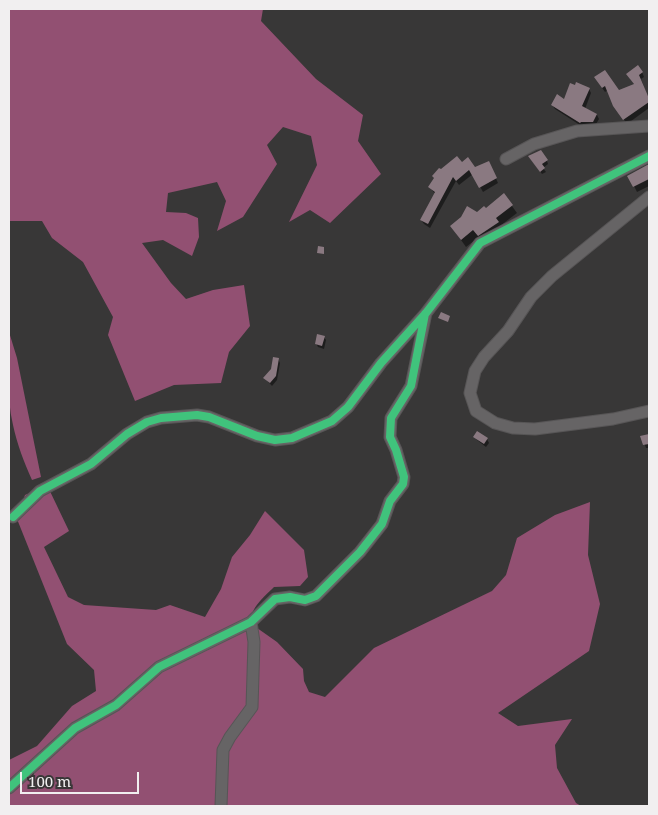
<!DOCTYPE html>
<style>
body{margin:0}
#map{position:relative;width:658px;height:815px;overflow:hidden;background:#383737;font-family:"Noto Serif",serif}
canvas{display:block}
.frame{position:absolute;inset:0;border:10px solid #f1eff0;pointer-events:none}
.scale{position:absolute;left:20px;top:772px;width:119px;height:22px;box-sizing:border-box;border:2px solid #f1eff0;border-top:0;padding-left:6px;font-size:15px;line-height:18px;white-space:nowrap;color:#f1eff0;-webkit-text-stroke:4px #393637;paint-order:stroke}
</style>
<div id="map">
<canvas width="658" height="815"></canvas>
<div class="frame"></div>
<div class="scale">100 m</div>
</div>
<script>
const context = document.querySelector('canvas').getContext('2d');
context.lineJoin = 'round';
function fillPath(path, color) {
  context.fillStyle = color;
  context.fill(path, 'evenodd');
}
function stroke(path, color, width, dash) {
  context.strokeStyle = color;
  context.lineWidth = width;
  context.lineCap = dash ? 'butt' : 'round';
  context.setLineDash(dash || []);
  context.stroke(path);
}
fillPath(new Path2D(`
 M9,9H263L261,21L316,79L363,115L358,141L381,174L330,223L310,210L289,222L317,165L311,136L283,127L267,145L277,164L243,217L217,231L226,201L217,182L168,193L166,212L186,213L198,218L199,237L192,256L163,240L142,243L171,283L186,299L213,290L244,285L250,326L229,352L221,383L174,385L135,401L108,335L113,317L83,262L52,238L42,221H9Z
 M9,332L17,358L41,477L32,480C24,462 17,444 13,425C6,395 9,363 9,332Z
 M47,485L69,531L44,547L68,597L84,605L156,610L170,605L205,617L221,589L232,557L250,535L265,511L304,550L308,577L300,586L274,587C262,599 252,606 250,623L277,642L303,669L304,681L309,692L325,697L374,648L492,591L506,575L517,538L555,515L590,502L588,555L600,604L589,651L498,713L518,726L572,719L555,745L557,768L576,803L581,806H9V760L37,746L72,706L96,691L94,670L67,644L17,519L25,495Z`), '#925072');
fillPath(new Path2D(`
 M642,72L644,77L641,79L647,95L649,94V108L627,124L617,110L608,90L605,92L598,82L618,92L635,85L630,79Z
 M589,89L591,93L585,109L597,115L599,119L595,126L583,127L555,109L552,105Z
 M531,159L547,161L548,164L543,168L546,172L542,174Z
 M462,163L475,168L491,167L498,183L483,192L473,174L459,185L456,181L430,228L424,224L421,220L435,194L430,187L441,171Z
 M649,165V186L637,192L629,176Z
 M504,195L517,213L500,226L502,230L483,243L479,237L466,247L451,226L486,209Z
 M324,337L326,340L324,349L318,347L316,343Z
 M278,359L280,363L277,380L272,386L265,378Z
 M649,435V448H646L642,437Z
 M475,437L487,439L489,443L486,447L477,440Z`), '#0007');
fillPath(new Path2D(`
 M638,65L643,72L639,75L648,96L649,95V102L623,120L613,106L605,86L602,88L594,77L605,70L619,90L634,84L626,74Z
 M576,82L590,88L582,106L597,114L593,122H581L580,123L551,105L557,94L564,99L570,83L575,85Z
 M541,150L548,160L542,164L545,168L540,172L528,156Z
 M457,156L462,162L468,157L475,167L489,161L497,178L479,188L469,170L456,181L453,177L428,224L420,220L435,192L428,187L434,178L432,176L439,168L441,169Z
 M649,164V179L633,187L627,176Z
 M504,193L513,205L496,218L499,222L478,236L473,230L461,240L450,226L461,217L467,206L477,212L484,206L486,208Z
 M318,246L324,247V254L317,253Z
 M441,312L450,316L448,322L438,318Z
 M317,334L325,336L322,346L315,344Z
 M273,357L279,358L276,376L270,383L263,378L271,369Z
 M477,431L488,438L484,444L473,437Z
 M649,434V444L643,445L640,436Z`), '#8a7981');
const minor = new Path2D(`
 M506,159L534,144L577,131L649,126
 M649,197L552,276L531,297L508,331L484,357L475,371L470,393L476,411L495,423L513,428L535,429L613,419L649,411
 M13,517L40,491L91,464L127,434L147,422L161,418L197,415L209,417L257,436L275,440L292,438L332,421L348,407L381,363L426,313L480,243L649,156
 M9,788L75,728L116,705L159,667L251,622L275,599L290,597L305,600L316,596L360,552L382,524L390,501L403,484L404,477L396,450L390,437L391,418L411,386L426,313
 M221,806L223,750L230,737L252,707L254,642L251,622`);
stroke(minor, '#575556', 13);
stroke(minor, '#666465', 11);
stroke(new Path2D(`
 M13,517L40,491L91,464L127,434L147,422L161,418L197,415L209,417L257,436L275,440L292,438L332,421L348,407L381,363L426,313L480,243L649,156
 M9,788L75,728L116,705L159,667L251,622L275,599L290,597L305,600L316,596L360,552L382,524L390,501L403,484L404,477L396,450L390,437L391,418L411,386L425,314`), '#40c37c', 8);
</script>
